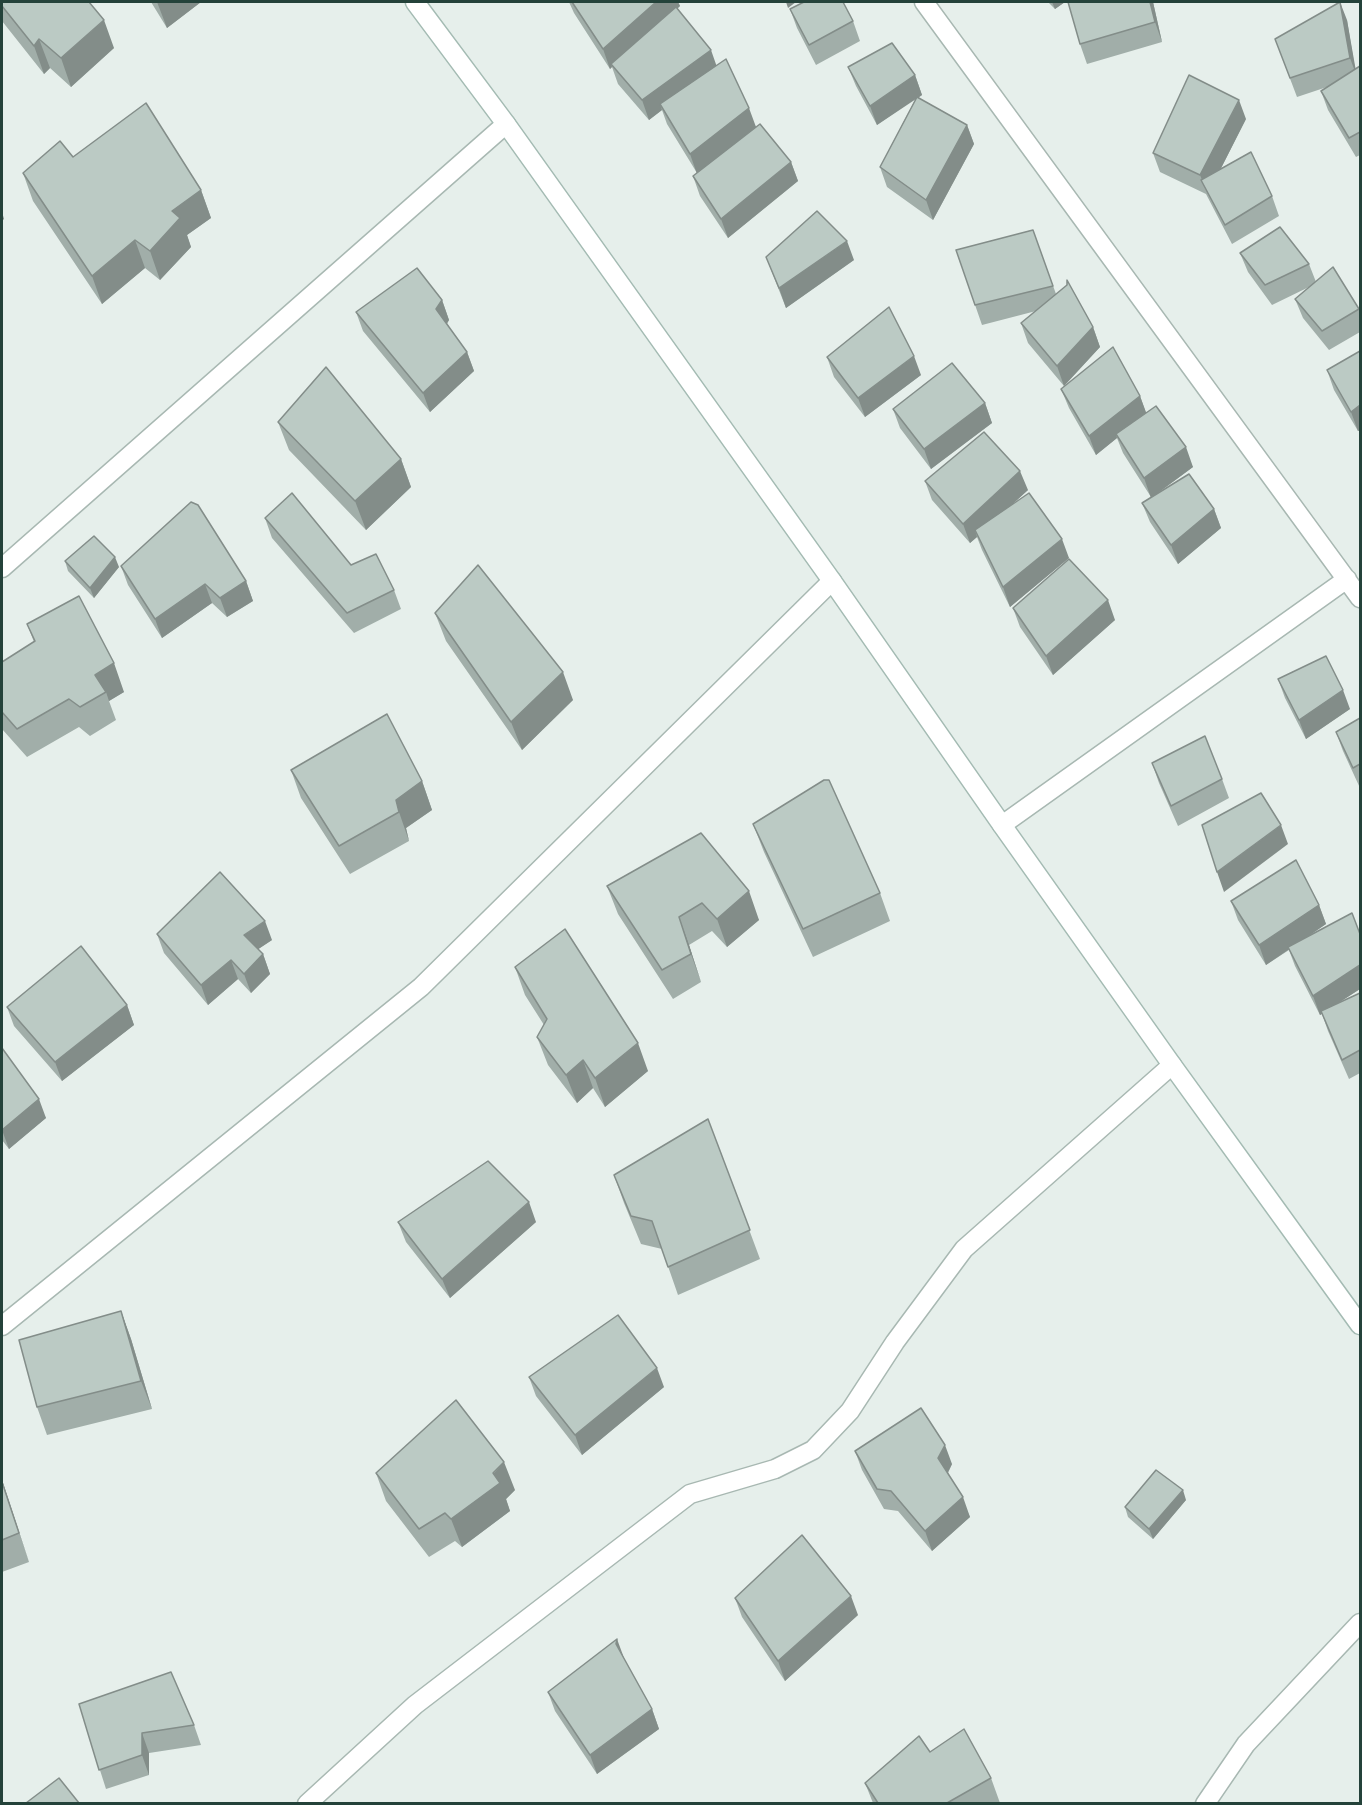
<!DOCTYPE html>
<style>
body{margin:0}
#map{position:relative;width:1362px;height:1805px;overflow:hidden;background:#e6efeb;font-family:Rubik,sans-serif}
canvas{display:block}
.frame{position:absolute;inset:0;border:3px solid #24423a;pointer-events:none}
</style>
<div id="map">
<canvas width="1362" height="1805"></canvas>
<div class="frame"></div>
</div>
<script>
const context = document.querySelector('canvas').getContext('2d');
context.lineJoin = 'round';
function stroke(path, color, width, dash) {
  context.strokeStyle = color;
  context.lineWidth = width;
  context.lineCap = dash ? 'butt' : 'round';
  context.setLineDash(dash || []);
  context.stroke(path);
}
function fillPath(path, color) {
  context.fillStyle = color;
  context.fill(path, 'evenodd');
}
const street = new Path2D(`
 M924,2L1360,598
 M2,568L506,124
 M1002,825L1347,579
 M2,1326L421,987L832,581
 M307,1804L415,1705L690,1494L775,1469L813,1450L850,1411L895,1342L964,1249L1172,1065
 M1205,1804L1246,1744L1360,1623`);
const secondary = new Path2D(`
 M415,2L506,124L832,581L1002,825L1172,1065L1360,1325`);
stroke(street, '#a8b8b2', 21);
stroke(secondary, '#a4bbb3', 21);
stroke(street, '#fff', 18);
stroke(secondary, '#fff', 18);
fillPath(new Path2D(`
 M2,2L114,48L71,87L50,68L44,74L2,21Z
 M151,2H201L167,28Z
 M569,2H678L680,6L677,9L716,65L756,127L791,162L798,181L728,238L700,196L693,176L697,173L667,124L662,110L649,120L618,84L612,67L610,69L574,13Z
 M1048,2H1065L1055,9Z
 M1153,2L1162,42L1087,64L1080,44Z
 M790,9L853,21L860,41L816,65L797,28Z
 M1347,20L1355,69L1360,66V155L1356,157L1328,110L1321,91L1327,87L1297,97L1275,39Z
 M848,67L915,75L922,95L918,98L967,125L974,144L933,220L887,187L880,167L916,98L877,125L856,86Z
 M1246,119L1220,170L1272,196L1279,216L1232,244L1206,194L1160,172L1153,153Z
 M73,157L201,190L211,218L187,235L191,247L160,280L145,268L102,304L33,201L23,173Z
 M1033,230L1056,294L1093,327L1100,347L1064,386L1028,343L1021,323L1036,311L982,325L956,250Z
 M1240,253L1309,264L1316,282L1359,309L1360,314V332L1329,350L1303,318L1295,299L1309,287L1272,305L1248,272Z
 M766,257L854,260L786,308Z
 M442,300L449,320L447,324L467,352L474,371L430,412L363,331L356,312Z
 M1360,351V430L1358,431L1334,390L1327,370Z
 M827,357L921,375L865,417L834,377Z
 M1061,389L1140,396L1146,413L1193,467L1154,496L1214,509L1221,528L1178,564L1150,522L1142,503L1151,497L1123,453L1117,438L1096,455L1069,408Z
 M985,403L992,423L931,469L900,428L893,409Z
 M278,422L401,459L411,487L366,530L289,450Z
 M925,481L1028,490L1009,507L1069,558L1010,607L982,550L977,537L970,543L932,500Z
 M265,518L351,565L394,590L401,609L354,633L272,538Z
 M65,561L119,567L94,598L68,571Z
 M121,566L246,581L253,601L227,617L212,603L162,638L128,585Z
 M1013,608L1115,620L1053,675L1020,627Z
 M435,613L573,700L522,750L446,641Z
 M27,624L124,692L109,701L116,720L90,736L79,727L27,757L2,729V662L34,642Z
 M1278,679L1350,709L1306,739L1285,698Z
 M1360,718V788L1343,751L1336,732Z
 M1152,763L1222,779L1229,798L1178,826L1159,783Z
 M291,770L422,781L432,810L406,828L409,841L350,874L301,798Z
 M753,824L880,893L890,921L813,957L764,852Z
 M701,833L759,920L727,947L712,931L689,945L701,982L673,999L618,914L607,886Z
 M1231,901L1319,905L1326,924L1309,936L1360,934V989L1338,1003L1360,993V1073L1349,1079L1328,1031L1322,1014L1320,1015L1295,966L1289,950L1266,965L1238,920Z
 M157,934L272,940L258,949L263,954L270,974L251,993L238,979L208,1005L164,953Z
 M515,967L648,1071L605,1107L593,1088L577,1103L548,1065L537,1037L544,1025L525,995Z
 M127,1005L134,1025L62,1081L14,1026L7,1007Z
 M2,1048L46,1118L9,1149L2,1140Z
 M708,1119L760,1259L678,1295L662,1249L641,1244L624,1203L614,1175Z
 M398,1222H536L450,1298L406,1242Z
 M121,1311L131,1339L152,1409L47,1435L37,1407Z
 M529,1377L664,1387L582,1455L536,1396Z
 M855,1451L952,1464L948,1473L970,1517L932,1551L898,1511L884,1509L862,1470Z
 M376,1473L515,1490L506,1499L510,1511L462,1547L455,1541L429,1557L386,1501Z
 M2,1480L29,1562L2,1572Z
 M1186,1500L1153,1539L1128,1517L1125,1507Z
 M735,1598L858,1615L785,1681L742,1617Z
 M548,1692L652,1709L659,1729L597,1774L555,1711Z
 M79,1704L194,1725L201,1745L149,1753V1775L106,1789Z
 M930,1752L991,1778L1000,1803H873L865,1783Z`), '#a1aea9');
fillPath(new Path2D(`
 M157,2H201L167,28Z
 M656,2H678L680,6L613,66L611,64L612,67L610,69L603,49Z
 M786,2H796L788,8Z
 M1052,2H1065L1055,9Z
 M1150,2H1153L1162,42L1155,22Z
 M1340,2L1347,20L1357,77L1350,58Z
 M104,20L114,48L71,87L61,58Z
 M39,39L50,68L44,74L34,46Z
 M711,50L718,70L660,104L662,110L649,120L642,100Z
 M915,75L922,95L877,125L870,106Z
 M1239,100L1246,119L1208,194L1200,175Z
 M749,108L756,127L697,174L690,154Z
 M967,125L974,144L933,220L926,200Z
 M791,162L798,181L728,238L721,219Z
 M201,190L211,218L187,235L191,247L160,280L150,251L172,211Z
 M2,212L4,219L2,221Z
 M135,240L145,268L102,304L92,276Z
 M847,241L854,260L786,308L779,288Z
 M442,300L449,320L443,329L436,309Z
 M1093,327L1100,347L1064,386L1057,366Z
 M467,352L474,371L430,412L423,393Z
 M914,356L921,375L865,417L858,398Z
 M1140,396L1147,415L1116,434L1117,438L1096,455L1089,436Z
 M985,403L992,423L931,469L924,449Z
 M1360,405V430L1358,431L1351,412Z
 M1186,447L1193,467L1151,498L1144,478Z
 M401,459L411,487L366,530L355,501Z
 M1020,471L1028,490L978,536L975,530L977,537L970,543L963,524Z
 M1214,509L1221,528L1178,564L1171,545Z
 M1062,539L1069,558L1010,607L1003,587Z
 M115,557L119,567L94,598L90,588Z
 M246,581L253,601L227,617L220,598Z
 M205,584L212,603L162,638L155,619Z
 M1108,600L1115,620L1053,675L1046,656Z
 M114,663L124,692L109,701L106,692L95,675Z
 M563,672L573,700L522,750L511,722Z
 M1343,690L1350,709L1306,739L1299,720Z
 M422,781L432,810L406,828L409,841L399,812L396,800Z
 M1281,825L1288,844L1224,892L1217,872Z
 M749,891L759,920L727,947L717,919Z
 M1319,905L1326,924L1266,965L1259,945Z
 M679,917L689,945L701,982L691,954Z
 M265,921L272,940L251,954L244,935Z
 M263,954L270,974L251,993L244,974Z
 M231,960L238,979L208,1005L201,985Z
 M1360,965V989L1320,1015L1313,996Z
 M127,1005L134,1025L62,1081L55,1062Z
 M638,1043L648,1071L605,1107L595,1078Z
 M583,1060L593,1088L577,1103L566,1075Z
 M39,1099L46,1118L9,1149L2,1130Z
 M529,1202L536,1222L450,1298L442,1279Z
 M121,1311L131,1339L152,1409L141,1381Z
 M657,1368L664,1387L582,1455L575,1435Z
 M945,1445L952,1464L945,1478L938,1458Z
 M504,1462L515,1490L506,1499L510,1511L462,1547L451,1519Z
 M2,1480L29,1562L2,1482Z
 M1183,1490L1186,1500L1153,1539L1149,1529Z
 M963,1497L970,1517L932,1551L925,1531Z
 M851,1596L858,1615L785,1681L778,1661Z
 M617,1639L624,1658L616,1644Z
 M652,1709L659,1729L597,1774L590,1755Z
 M142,1733L149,1753V1775L142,1755Z`), '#838d89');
const building = new Path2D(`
 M2,2H89L104,20L61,58L39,39L34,46L2,6Z
 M572,2H656L603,49Z
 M804,2H843L853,21L809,45L790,9Z
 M1068,2H1150L1155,22L1080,44Z
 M1340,2L1350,58L1290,78L1275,39Z
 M676,7L711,50L642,100L611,64Z
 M892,43L915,75L870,106L848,67Z
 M726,59L749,108L690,154L660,104Z
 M1360,66V132L1349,138L1321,91Z
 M1189,75L1239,100L1200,175L1153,153Z
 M917,97L967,125L926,200L880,167Z
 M146,103L201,190L172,211L180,218L150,251L135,240L92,276L23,173L60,141L73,157Z
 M760,124L791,162L721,219L693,176Z
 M1251,152L1272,196L1225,225L1201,180Z
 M817,211L847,241L779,288L766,257Z
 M1280,227L1309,264L1265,285L1240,253Z
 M1033,230L1053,286L975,305L956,250Z
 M1333,267L1359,309L1322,331L1295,299Z
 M417,268L442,300L436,309L467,352L423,393L356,312Z
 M1067,280L1093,327L1057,366L1021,323L1067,285Z
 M889,307L914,356L858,398L827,357Z
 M1113,347L1140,396L1089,436L1061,389Z
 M1360,351V405L1351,412L1327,370Z
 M952,363L985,403L924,449L893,409Z
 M326,367L401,459L355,501L278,422Z
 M1156,406L1186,447L1144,478L1116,434Z
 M984,432L1020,471L963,524L925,481Z
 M1189,474L1214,509L1171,545L1142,503Z
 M292,493L351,565L376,554L394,590L347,613L265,518Z
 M1029,493L1062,539L1003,587L975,530Z
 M191,502L198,505L246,581L220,598L205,584L155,619L121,566Z
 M94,536L115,557L90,588L65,561Z
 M1069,559L1108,600L1046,656L1013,608Z
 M478,565L563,672L511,722L435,613Z
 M79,596L114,663L95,675L106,692L80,707L69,699L17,729L2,712V662L35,641L27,624Z
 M1326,656L1343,690L1299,720L1278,679Z
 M387,714L422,781L396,800L399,812L339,846L291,770Z
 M1360,718V764L1353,768L1336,732Z
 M1205,736L1222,779L1171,806L1152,763Z
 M824,780H829L880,893L803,929L753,824Z
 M1261,793L1281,825L1217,872L1202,825Z
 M701,833L749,891L717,919L702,903L679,917L691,954L662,970L607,886Z
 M1296,860L1319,905L1259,945L1231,901Z
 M220,872L265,921L244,935L263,954L244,974L231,960L201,985L157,934Z
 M1352,913L1360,934V965L1313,996L1288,947Z
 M565,929L638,1043L595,1078L583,1060L566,1075L537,1037L547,1019L515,967Z
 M81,946L127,1005L55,1062L7,1007Z
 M1360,993V1050L1342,1060L1321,1011Z
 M2,1048L39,1099L2,1130Z
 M708,1119L750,1230L668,1267L652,1221L631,1216L614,1175Z
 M488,1161L529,1202L442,1279L398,1222Z
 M121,1311L141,1381L37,1407L19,1340Z
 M618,1315L657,1368L575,1435L529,1377Z
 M456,1400L504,1462L493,1473L500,1483L451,1519L445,1513L419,1529L376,1473Z
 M921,1408L945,1445L938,1458L963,1497L925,1531L891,1491L877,1489L855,1451Z
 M1156,1470L1183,1490L1149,1529L1125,1507Z
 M2,1482L19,1533L2,1540Z
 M802,1535L851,1596L778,1661L735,1598Z
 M617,1639L616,1644L652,1709L590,1755L548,1692Z
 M171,1672L194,1725L142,1733V1755L99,1770L79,1704Z
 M964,1729L991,1778L947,1803H878L865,1783L919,1736L930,1752Z
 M59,1778L79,1803H26Z`);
fillPath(building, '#bbcac4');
stroke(building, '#838d89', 1.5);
</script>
